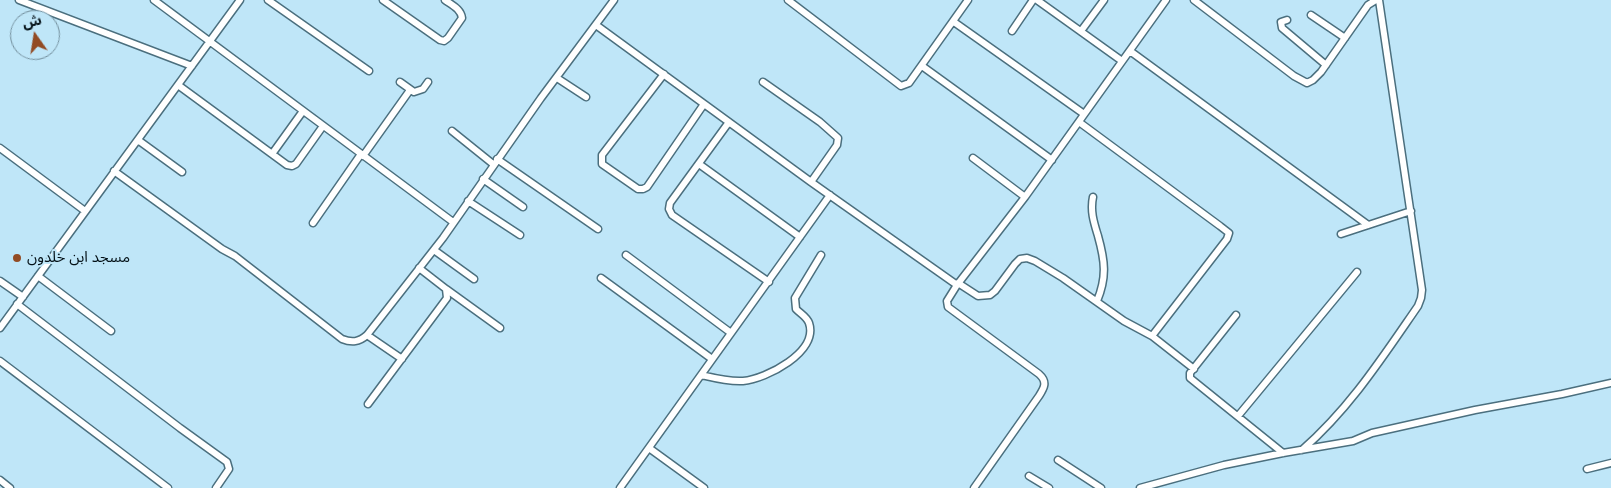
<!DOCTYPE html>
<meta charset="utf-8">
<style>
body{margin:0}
#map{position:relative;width:1611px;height:488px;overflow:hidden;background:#bfe6f8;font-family:"PT Sans","Noto Sans Arabic",sans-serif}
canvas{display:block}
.north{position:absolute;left:10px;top:10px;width:50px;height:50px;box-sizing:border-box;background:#bfe6f8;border:1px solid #74909e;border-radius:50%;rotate:347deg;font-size:14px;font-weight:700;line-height:20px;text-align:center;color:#031016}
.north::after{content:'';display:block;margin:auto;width:18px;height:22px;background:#924b24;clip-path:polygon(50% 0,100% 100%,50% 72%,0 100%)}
</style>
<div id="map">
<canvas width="1611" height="488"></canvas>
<div class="north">ش</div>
</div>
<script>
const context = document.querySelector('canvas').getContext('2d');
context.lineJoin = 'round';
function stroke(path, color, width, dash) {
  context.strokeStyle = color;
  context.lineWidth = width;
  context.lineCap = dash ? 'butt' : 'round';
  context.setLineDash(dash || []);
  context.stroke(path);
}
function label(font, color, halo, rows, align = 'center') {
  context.font = font + ' "PT Sans","Noto Sans Arabic",sans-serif';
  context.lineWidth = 4;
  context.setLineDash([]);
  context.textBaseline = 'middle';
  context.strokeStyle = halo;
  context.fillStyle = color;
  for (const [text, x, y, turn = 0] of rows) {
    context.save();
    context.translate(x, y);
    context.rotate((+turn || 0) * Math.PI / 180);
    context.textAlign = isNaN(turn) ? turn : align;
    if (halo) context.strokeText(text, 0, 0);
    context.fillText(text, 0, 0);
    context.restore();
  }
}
const minor = new Path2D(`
 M19,0L192,66
 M154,0L453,222
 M268,0L369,71
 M383,0L440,40L444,41L448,38L462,18C461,9 452,5 445,0
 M788,0L901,86L909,83L968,0
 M1037,0L1122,61
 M1194,0L1294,76L1307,83L1313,80L1321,72L1368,5L1376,0
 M1311,15L1345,38
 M1287,20L1281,22L1282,28L1326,65
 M954,22L1084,114
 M596,25L811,182L957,285
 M1012,31L1033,0
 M1081,31L1104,0
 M1130,51L1368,225
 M922,66L1052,160
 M664,74L602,155V164L638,189H643L647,187L704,104
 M557,78L586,97
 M400,82L414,92L423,89L428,82
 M763,82L820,122L838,138L837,145L811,182
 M178,85L287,165L292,166L296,164L323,126
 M729,122L670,203L669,209L672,215L769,282
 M1079,122L1220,226L1229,233L1227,239L1152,336
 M452,131L493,164
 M138,140L182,172
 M0,148L85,211
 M272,154L303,111
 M363,156L410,90
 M973,158L1025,197
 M497,159L598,229
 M699,164L800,237
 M114,171L222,249L235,256L342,339C352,343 359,342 367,335L443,238L541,98L614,0
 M483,179L523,207
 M1093,197C1090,211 1094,223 1098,236C1105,261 1107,277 1097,301
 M468,201L520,235
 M313,223L361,154
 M1341,234L1411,211
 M434,250L474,279
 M626,255L731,333
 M38,276L111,331
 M601,278L712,359
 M0,281L23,297
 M958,283L978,296L990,295L995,291L1015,264L1020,259L1027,258L1035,261L1063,278L1124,321L1152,336L1194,369
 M446,289L500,328
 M17,304L180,428L227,462L229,469L216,488
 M1236,315L1190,373V378L1283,453
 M0,328L240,0
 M367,335L402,359
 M0,361L168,488
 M701,375C714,378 729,382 743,381C766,379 819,352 809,323C807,317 801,314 796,309L795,298L821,255
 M368,404L447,298L446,289L419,268
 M1238,416L1357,272
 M649,448L704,488
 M1302,450C1350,408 1382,358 1418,306L1421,298L1422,290L1379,0
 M1058,460L1101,488
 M1587,469L1611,463
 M1029,476L1049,488
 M0,480L10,488
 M620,488L830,195
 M974,488L1039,396C1044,388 1048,382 1039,374L948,307L947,301L957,285L1025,197L1166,0
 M1140,488L1224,465L1283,453L1353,441L1372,433L1475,410L1562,394L1611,383`);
stroke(minor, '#4b6f7e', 9);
stroke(minor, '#fff', 6);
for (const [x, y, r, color] of [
 [17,258,5,"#924b24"]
]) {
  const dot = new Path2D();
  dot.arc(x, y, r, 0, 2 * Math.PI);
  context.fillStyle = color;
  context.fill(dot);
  stroke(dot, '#bfe6f8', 2);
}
label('15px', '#031016', '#bfe6f8', [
 ["مسجد ابن خلدون",27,258]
], 'left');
</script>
